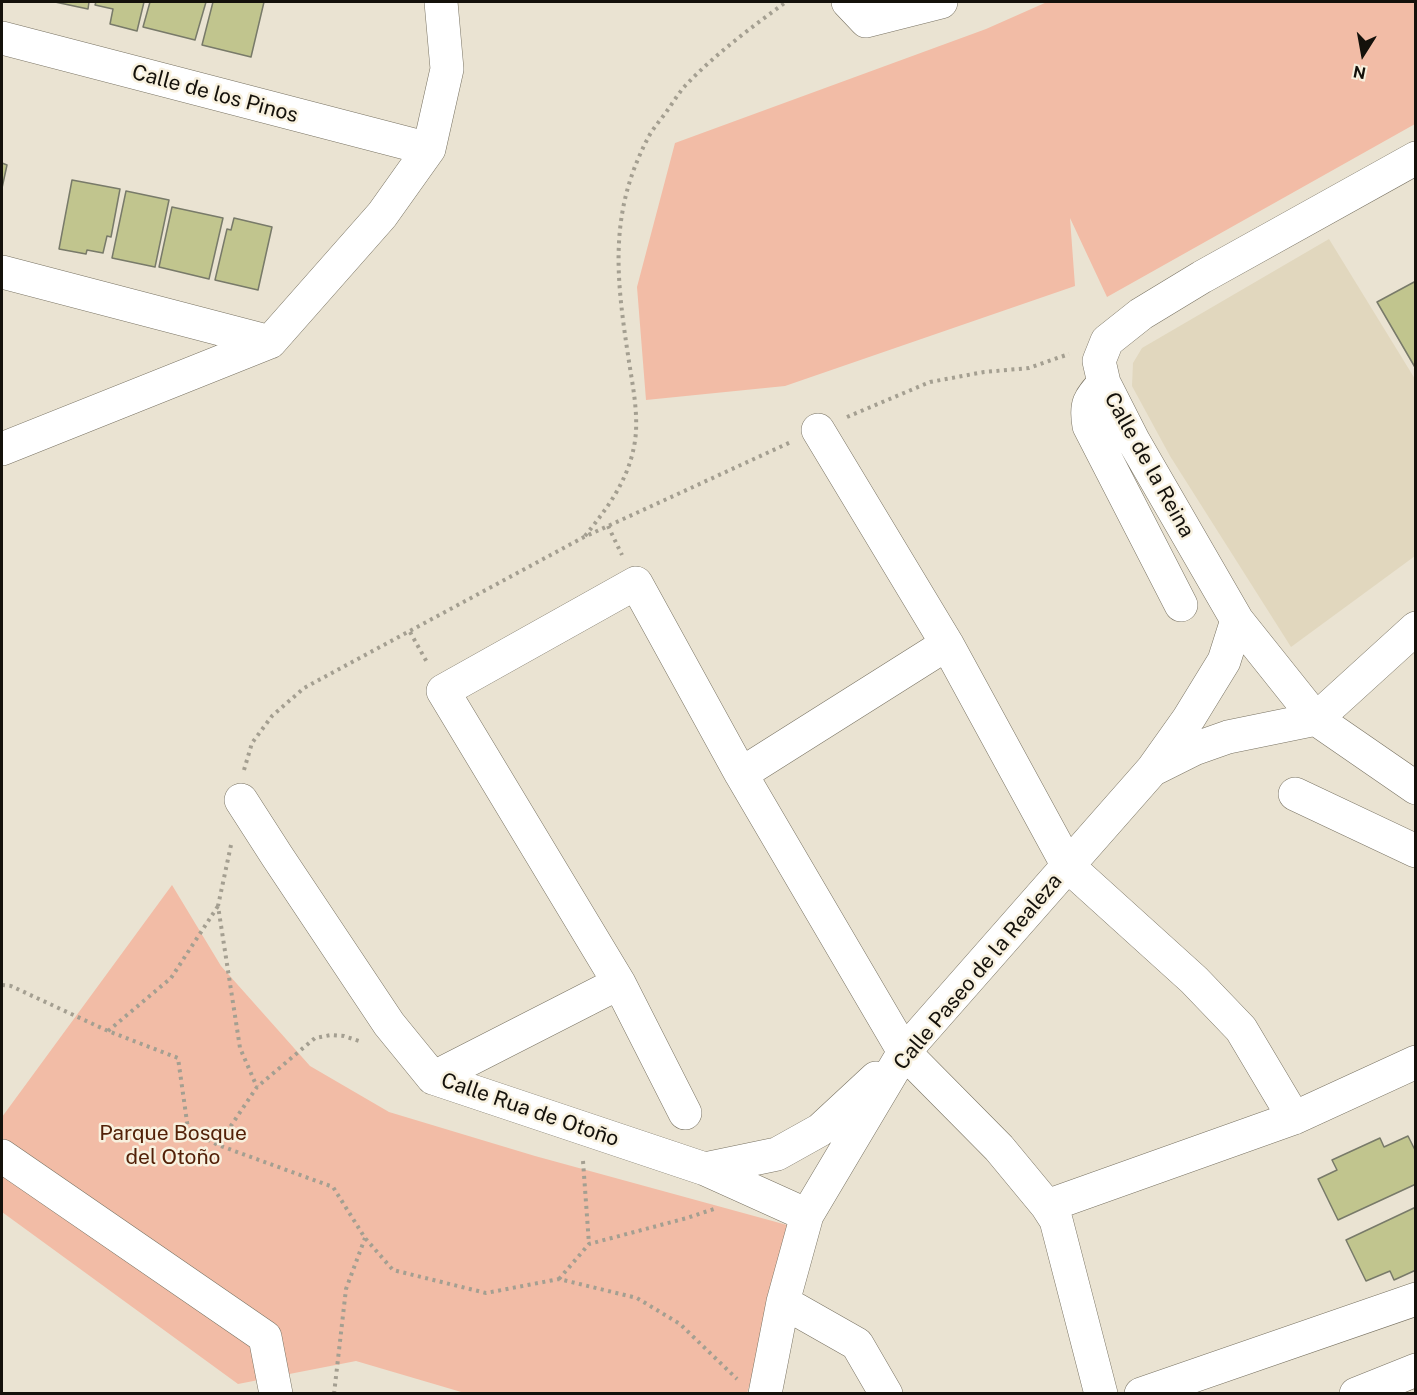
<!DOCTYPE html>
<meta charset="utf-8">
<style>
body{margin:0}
#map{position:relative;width:1417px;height:1395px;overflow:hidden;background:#eae3d2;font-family:"Public Sans",sans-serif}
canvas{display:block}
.frame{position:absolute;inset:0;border:3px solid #14110b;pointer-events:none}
.north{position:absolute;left:1333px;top:24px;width:60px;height:60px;-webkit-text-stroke:4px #f8f1df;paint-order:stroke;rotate:191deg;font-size:16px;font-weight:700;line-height:24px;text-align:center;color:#14110b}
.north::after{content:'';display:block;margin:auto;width:21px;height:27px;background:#14110b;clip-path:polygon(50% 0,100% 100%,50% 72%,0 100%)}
</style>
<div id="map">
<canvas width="1417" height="1395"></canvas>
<div class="frame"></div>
<div class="north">N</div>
</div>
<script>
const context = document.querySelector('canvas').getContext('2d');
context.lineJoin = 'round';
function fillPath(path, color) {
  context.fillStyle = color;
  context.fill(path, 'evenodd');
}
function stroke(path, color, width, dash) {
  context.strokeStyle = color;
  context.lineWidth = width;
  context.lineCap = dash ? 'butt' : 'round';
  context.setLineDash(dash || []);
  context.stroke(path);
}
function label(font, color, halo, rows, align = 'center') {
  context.font = font + ' "Public Sans",sans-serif';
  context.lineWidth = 5;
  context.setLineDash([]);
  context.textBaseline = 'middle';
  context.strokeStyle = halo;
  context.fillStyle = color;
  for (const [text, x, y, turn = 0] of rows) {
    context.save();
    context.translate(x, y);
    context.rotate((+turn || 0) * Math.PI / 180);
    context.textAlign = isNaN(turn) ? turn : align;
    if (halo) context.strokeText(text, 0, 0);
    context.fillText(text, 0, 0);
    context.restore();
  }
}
fillPath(new Path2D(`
 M1329,239L1415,379V556L1291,647L1170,456L1132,386L1133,363L1142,348Z`), '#e1d7be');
fillPath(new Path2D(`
 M1047,2H1415V124L1107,297L1070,218L1075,286L785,386L646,400L637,287L675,143L986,29Z
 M172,885L221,966L310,1066L389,1112L535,1156L798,1228L747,1393L468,1394L356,1361L238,1384L2,1212V1117Z`), '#f2bca6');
const building = new Path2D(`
 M55,2H89L88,9Z
 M96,2H144L137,31L110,24L113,9L95,5Z
 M150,2H206L195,40L143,27Z
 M213,2H264L251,57L202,45Z
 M2,163L7,165L2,188Z
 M72,180L120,189L111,237L107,236L103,253L87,250L86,254L59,249Z
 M126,191L169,200L155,267L112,258Z
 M172,207L223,218L209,279L159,267Z
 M234,218L272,227L258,290L215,280L227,229L231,230Z
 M1416,281V369L1377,302Z
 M1408,1136L1416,1152V1184L1338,1220L1318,1179L1337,1170L1332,1160L1380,1138L1384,1147Z
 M1416,1207V1270L1394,1280L1390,1271L1366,1281L1346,1240Z`);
fillPath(building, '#c1c58e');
stroke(building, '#787a69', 1.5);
const minor = new Path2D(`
 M848,2L866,21L941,2
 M2,38L429,149
 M1416,158L1202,277L1141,314L1107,341L1099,361L1104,383L1133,440L1237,620L1316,719L1416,788
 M2,272L270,342
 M1104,383C1089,399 1085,404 1089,426L1181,605
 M818,430L947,644L1068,866L1194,980L1241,1029L1294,1118
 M2,449L270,342L382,215L429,149L447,69L441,2
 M1156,768L1194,749L1228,737L1316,719L1416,628
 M741,774L947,644
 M1295,794L1416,851
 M241,800L277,856L389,1024L433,1078L705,1169L807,1215
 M433,1078L619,983
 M685,1113L619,983L443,691L636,583L741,774L904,1052L999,1148L1047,1206L1056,1220L1101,1394
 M2,1156L265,1337L276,1394
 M705,1169L777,1154L820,1130L876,1078
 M1047,1206L1294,1118L1416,1062
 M783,1302L857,1344L886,1394
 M765,1394L783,1302L807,1215L904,1052L1152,770L1189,718L1224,661L1237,620
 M1141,1394L1416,1299
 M1356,1394L1416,1370`);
stroke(minor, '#787262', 34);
stroke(new Path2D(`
 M847,417L930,382L984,372L1029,368L1069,354
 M608,526L622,555
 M585,536C608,507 629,480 635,441C639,413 632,383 628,355C616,276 609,212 648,138C652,130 658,123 664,115C671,106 677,95 685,86C715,54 752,27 786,2
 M410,632L428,664
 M244,770L252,743L272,716L304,688L584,537L791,442
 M231,845L218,906L240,1048L257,1087
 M2,985L11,986L108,1031L178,1058L188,1129L218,1145L333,1187L365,1238L393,1270L486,1293L559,1279L637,1298L680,1324L737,1379
 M108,1031L171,978L218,906
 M218,1145L257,1087L315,1038L331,1035L344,1036L362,1042
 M583,1161L589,1244
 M559,1279L589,1244L687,1218L714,1209
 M334,1394L346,1289L365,1238`), '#a49f91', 4, [3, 4.5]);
stroke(minor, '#fff', 33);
label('21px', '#14110b', '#f8f1df', [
 ["Calle de los Pinos",215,94,15],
 ["Calle de la Reina",1149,465,61],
 ["Calle Paseo de la Realeza",978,972,-50],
 ["Calle Rua de Otoño",530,1110,19]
]);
label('21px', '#532108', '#f8f1df', [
 ["Parque Bosque",173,1134],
 ["del Otoño",173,1158]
]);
</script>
